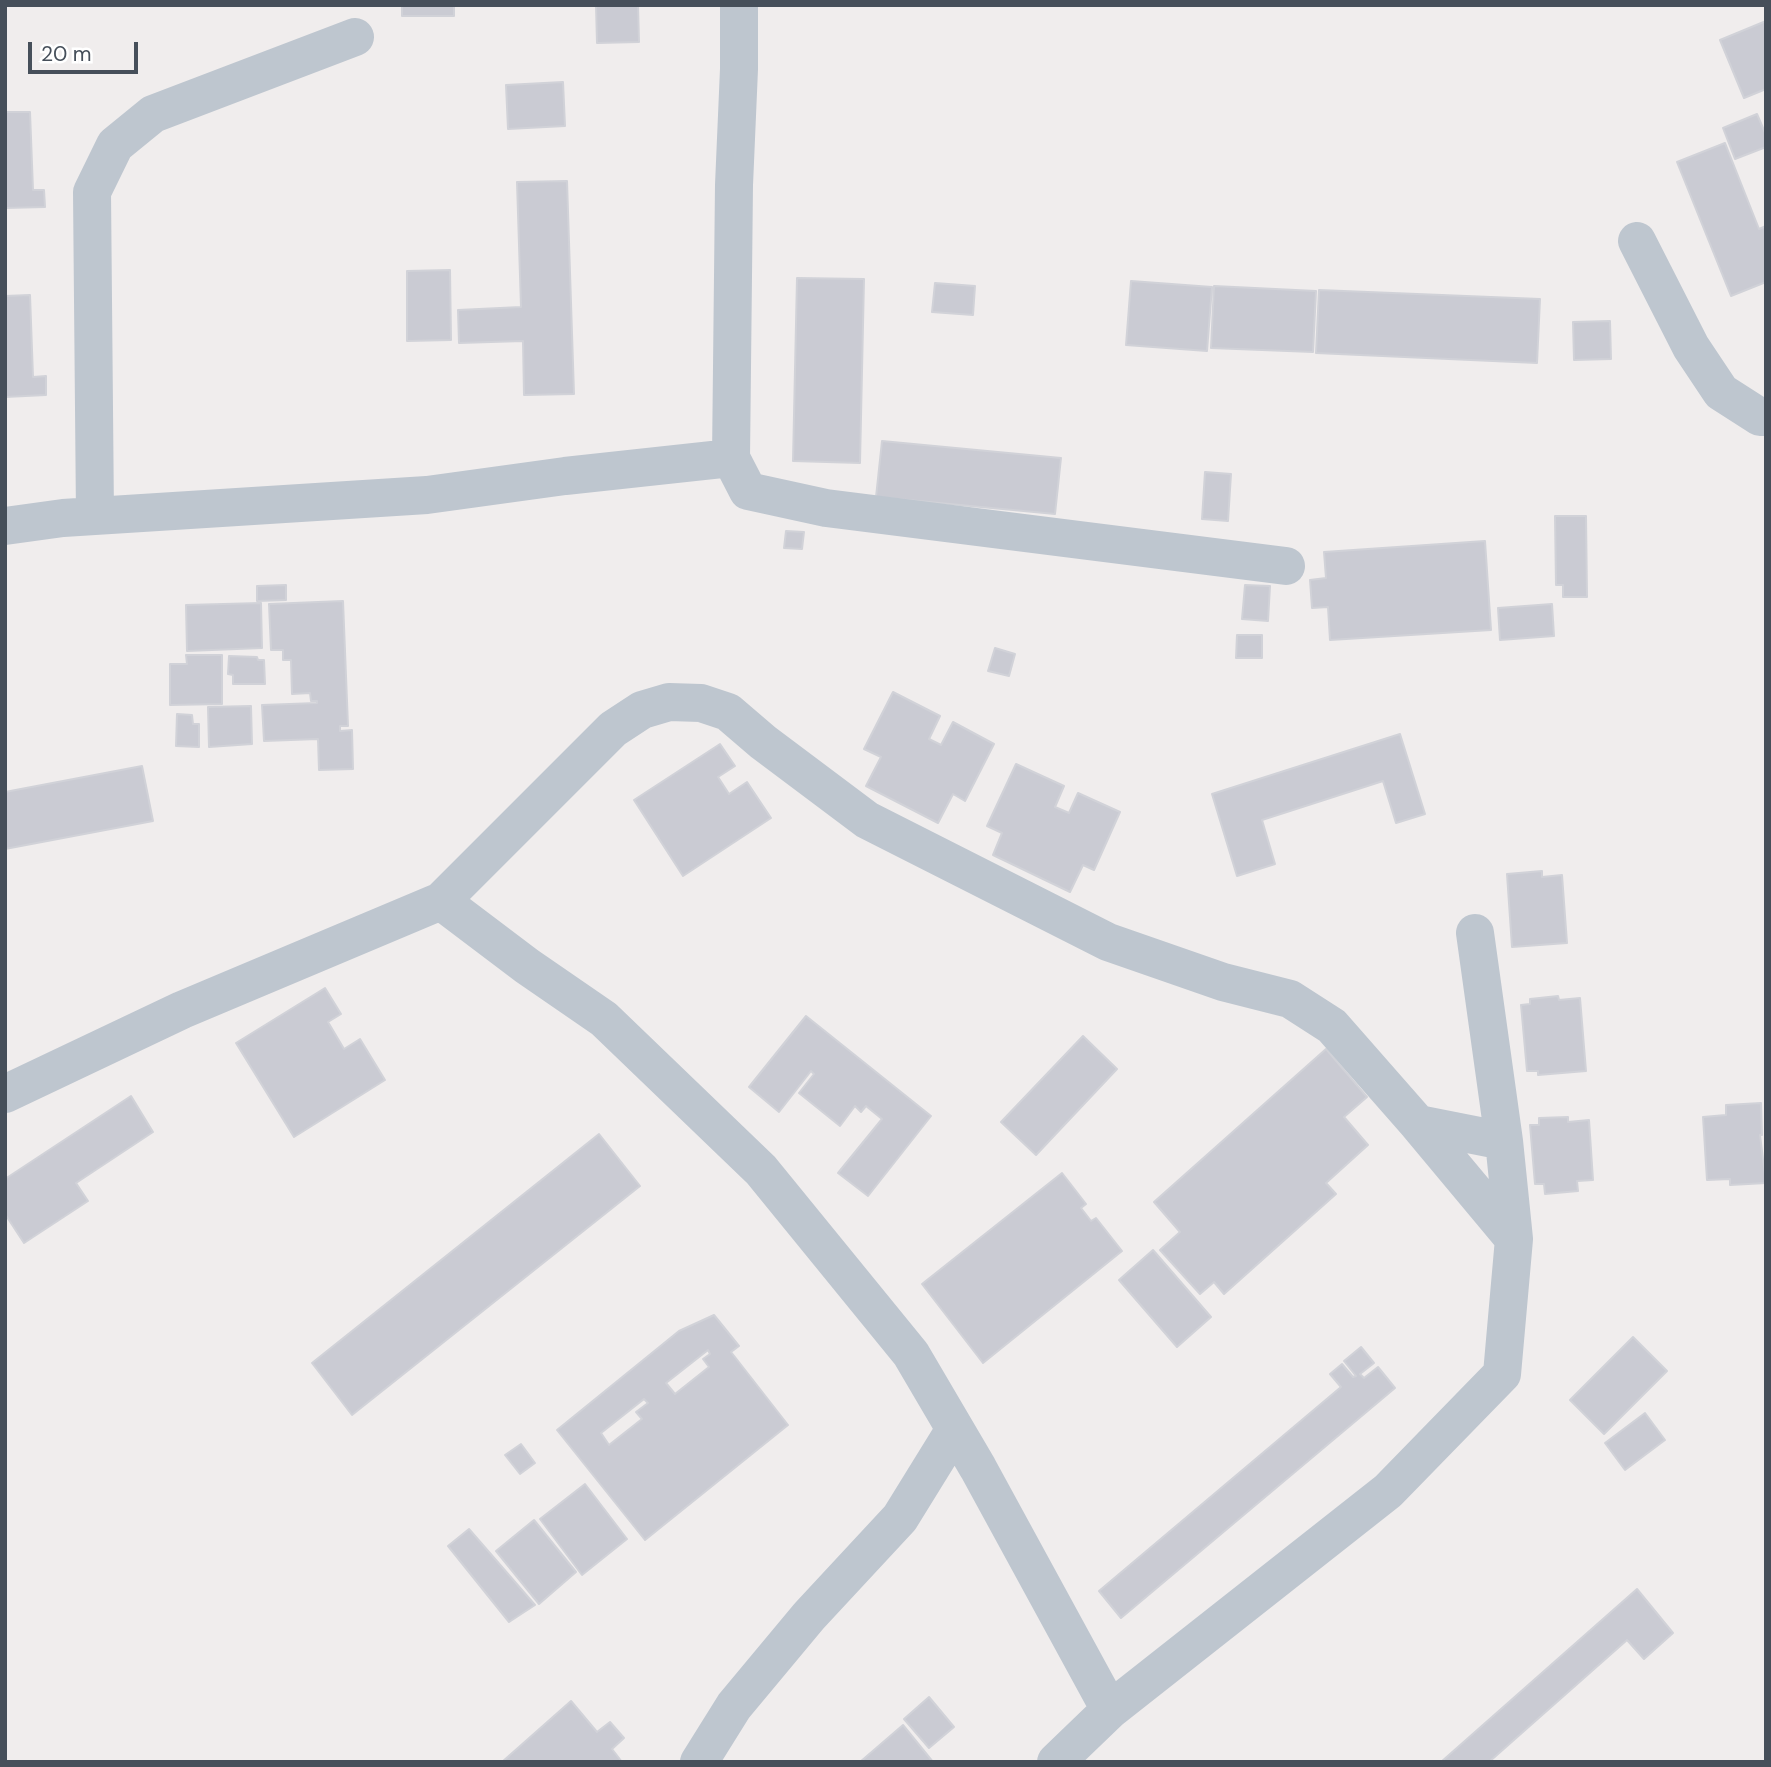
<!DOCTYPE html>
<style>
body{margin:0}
#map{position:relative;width:1771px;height:1767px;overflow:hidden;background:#f0eded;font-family:"DM Sans",sans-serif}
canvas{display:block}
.frame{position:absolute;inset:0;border:7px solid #464f5a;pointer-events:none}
.scale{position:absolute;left:28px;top:42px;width:110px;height:32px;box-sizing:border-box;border:4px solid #464f5a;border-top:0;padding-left:9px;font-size:21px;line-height:24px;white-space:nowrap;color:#464f5a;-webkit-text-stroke:5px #fff;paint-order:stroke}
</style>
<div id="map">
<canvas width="1771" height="1767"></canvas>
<div class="frame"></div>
<div class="scale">20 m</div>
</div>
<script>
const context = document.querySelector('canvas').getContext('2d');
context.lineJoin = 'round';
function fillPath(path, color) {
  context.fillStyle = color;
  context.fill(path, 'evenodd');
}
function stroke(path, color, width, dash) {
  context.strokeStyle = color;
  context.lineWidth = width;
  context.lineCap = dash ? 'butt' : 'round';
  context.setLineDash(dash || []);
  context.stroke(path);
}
const building = new Path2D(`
 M402,5H454V16H402Z
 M596,5H638L639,42L597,43Z
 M1766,21V89L1744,98L1720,40Z
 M563,82L565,126L508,129L506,85Z
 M5,112H30L33,190H44L45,207L5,208Z
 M1757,114L1766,135V147L1735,159L1723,128Z
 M1725,143L1759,229L1766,226V282L1731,296L1677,162Z
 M567,181L574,394L524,395L523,341L459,343L458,310L521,307L517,182Z
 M450,270L451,340L407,341V271Z
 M797,278L864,279L860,463L793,461Z
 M1131,281L1212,287L1207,351L1126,345Z
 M935,283L975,286L973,315L932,312Z
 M1214,286L1316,291L1313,352L1211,348Z
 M1319,290L1540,299L1537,363L1316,353Z
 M30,295L33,377L46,376V395L5,397V296Z
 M1610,321L1611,359L1574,360L1573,322Z
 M882,441L1061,458L1055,514L876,497Z
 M1205,472L1231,474L1228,521L1202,519Z
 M1555,516H1586L1587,597H1563V585H1556Z
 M786,531L804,532L802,549L784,548Z
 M1485,541L1491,630L1330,640L1328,607L1312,608L1310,580L1326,578L1324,552Z
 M286,585V600L257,601V586Z
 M1245,585L1270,586L1268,621L1242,619Z
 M343,601L348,726H340V731L352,730L353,769L319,770L318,739L264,741L262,705L317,703V701H311L310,693L292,694L291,660H283V650H271L269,604Z
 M261,603L262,648L187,651L186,605Z
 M1552,604L1554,636L1500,640L1498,608Z
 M1237,635H1262V658H1236Z
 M995,648L1015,654L1009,676L988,671Z
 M186,655H222V704L170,705V664H187Z
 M229,656L257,657L258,660H264L265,684H233V675L228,674Z
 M893,692L940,716L929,739L941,745L953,722L994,744L965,801L953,794L938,823L866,786L881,757L864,749Z
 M251,706L252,744L209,747L208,707Z
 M177,714L192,715L193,724H199V747L176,746Z
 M1400,734L1425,814L1396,823L1383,781L1262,820L1275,864L1237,876L1212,794Z
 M720,744L735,766L718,777L729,794L747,782L771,818L683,876L634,800Z
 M1016,764L1064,786L1055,807L1069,813L1078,793L1120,812L1094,870L1083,865L1070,892L993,855L1002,833L987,826Z
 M142,766L153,821L5,849V792Z
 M1542,871V877L1562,875L1567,943L1512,947L1507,874Z
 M325,988L341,1014L328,1022L344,1049L360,1039L385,1080L294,1137L236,1043Z
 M1558,996L1559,1000L1580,998L1586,1071L1538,1075V1071H1527L1521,1005L1530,1004V999Z
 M806,1016L931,1116L868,1196L838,1173L882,1119L866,1106L861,1112L855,1106L840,1126L799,1093L814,1074L811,1071L779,1112L749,1087Z
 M1083,1036L1117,1069L1036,1155L1001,1122Z
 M1326,1049L1367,1097L1344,1117L1368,1145L1326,1183L1336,1194L1224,1294L1214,1282L1200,1294L1160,1250L1180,1232L1154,1202Z
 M131,1096L153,1132L76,1183L88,1201L24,1243L5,1214V1179Z
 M1761,1103L1762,1135H1760L1766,1183L1730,1185V1179L1707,1180L1703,1117L1726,1115V1105Z
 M1568,1117V1122L1589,1120L1593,1180L1577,1181L1578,1191L1545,1194L1544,1184H1535L1530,1125H1539V1118Z
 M599,1134L640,1186L352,1415L312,1363Z
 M1062,1173L1086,1204L1081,1208L1091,1221L1096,1218L1122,1251L983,1363L922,1284Z
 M1153,1250L1211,1317L1177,1347L1119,1280Z
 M714,1315L739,1346L731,1352L788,1425L645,1540L557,1430L679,1331ZM708,1350L710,1354L703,1359L709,1367L675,1394L666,1383ZM644,1399L648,1403L636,1412L642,1419L609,1445L601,1433Z
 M1633,1337L1667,1371L1604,1434L1570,1400Z
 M1361,1347L1374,1363L1360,1374L1364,1378L1378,1367L1395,1388L1121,1618L1099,1591L1341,1387L1330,1374L1342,1364L1353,1377L1356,1376L1344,1361Z
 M1645,1413L1665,1440L1625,1470L1605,1443Z
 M521,1444L535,1463L520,1474L505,1455Z
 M585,1484L627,1539L582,1575L540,1519Z
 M534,1520L576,1572L539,1604L496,1551Z
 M469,1529L535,1605L509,1622L448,1546Z
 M1637,1589L1673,1633L1644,1659L1627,1640L1489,1762H1441Z
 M929,1697L954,1727L929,1748L904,1719Z
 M571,1701L597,1732L610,1722L624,1738L612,1749L622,1762H502Z
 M903,1725L933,1762H860Z`);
fillPath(building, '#cacbd3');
stroke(building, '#d1d2d8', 2);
stroke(new Path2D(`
 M739,5V69L734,185L731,458L748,491L826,508L1286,566
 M1637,241L1691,347L1721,392L1760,417H1766
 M95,516L92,192L115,145L153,114L355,37
 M5,526L63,518L427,495L565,476L731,458
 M441,901L613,729L642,710L669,702L701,703L728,712L763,742L867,820L1108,942L1223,982L1290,999L1332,1026L1418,1124L1514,1239
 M5,1094L182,1010L441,901L527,966L604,1019L761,1170L911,1354L978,1468L1110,1710
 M1418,1124L1504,1141
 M699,1762L734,1706L809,1616L900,1518L955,1429
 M1056,1762L1110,1710L1388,1491L1502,1374L1514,1239L1504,1141L1475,933`), '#bec6cf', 38);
</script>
